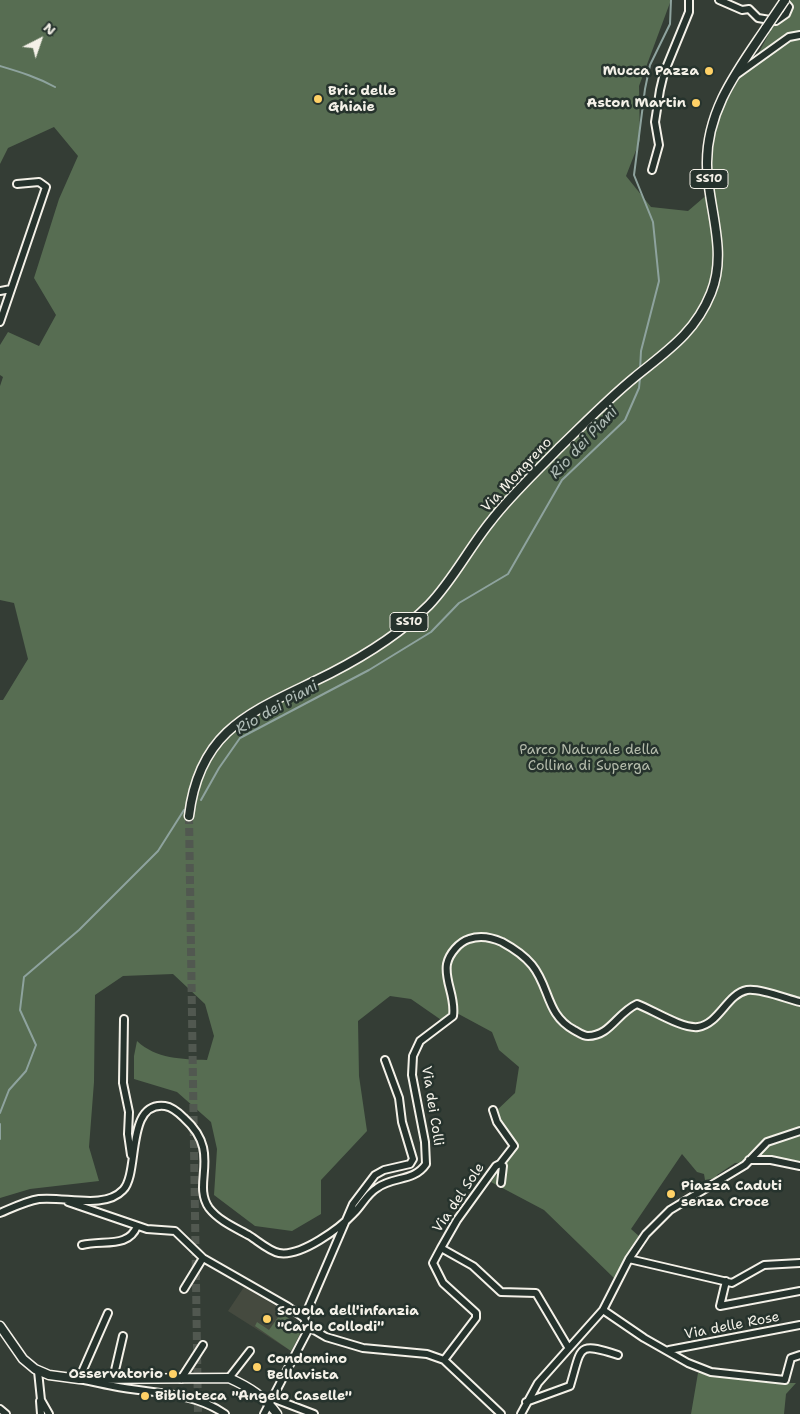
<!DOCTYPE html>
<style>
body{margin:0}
#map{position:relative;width:800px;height:1414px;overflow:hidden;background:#343d35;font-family:"Shantell Sans",sans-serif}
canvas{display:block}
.north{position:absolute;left:15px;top:15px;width:50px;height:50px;-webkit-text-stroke:4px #26332d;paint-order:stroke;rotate:41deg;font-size:14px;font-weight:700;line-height:20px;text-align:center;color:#f4f1e8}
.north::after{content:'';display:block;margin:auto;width:18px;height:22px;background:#f4f1e8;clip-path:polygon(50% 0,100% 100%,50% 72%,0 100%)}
</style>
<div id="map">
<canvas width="800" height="1414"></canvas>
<div class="north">N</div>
</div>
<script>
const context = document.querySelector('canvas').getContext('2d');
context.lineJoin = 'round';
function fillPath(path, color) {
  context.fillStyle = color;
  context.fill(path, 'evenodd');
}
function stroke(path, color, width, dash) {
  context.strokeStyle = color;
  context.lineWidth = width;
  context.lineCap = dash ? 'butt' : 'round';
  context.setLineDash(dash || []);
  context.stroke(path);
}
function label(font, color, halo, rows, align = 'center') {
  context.font = font + ' "Shantell Sans",sans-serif';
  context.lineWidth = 5;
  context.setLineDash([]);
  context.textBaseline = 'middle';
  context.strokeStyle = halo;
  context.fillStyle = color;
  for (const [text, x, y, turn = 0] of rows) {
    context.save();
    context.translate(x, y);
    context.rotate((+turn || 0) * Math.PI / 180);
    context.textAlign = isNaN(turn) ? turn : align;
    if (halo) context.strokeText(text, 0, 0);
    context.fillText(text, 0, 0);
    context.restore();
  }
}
fillPath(new Path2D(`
 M244,1287L278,1307L276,1311L301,1325L303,1330L291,1351L228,1311Z`), '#454a3f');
fillPath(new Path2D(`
 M0,0H671L639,86L640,140L626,176L651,207L688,211L709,193L708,180L715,123L738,80L758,54L787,0H800V1166L775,1161L735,1163L717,1175L716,1178L705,1180L704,1174L697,1172L682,1154L631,1229L640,1237L615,1279L544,1210L491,1182L517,1147L502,1130L495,1112L515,1093L519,1067L499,1050L492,1032L453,1011L447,1024L411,999L390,996L358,1021L359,1076L367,1131L321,1180V1214L292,1231L255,1226L214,1195L217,1149L211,1122L177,1092L134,1079V1056L137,1041C156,1059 182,1059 207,1060L214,1036L205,1004L173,974L123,976L95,995L94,1082L89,1147L99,1181L30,1189L0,1198V700H3L28,659L14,603L0,600V386L3,377L0,375V345L8,332L39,346L56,315L34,278L59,199L78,156L54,127L8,148L0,164Z
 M281,1313L303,1328L291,1351L255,1326L257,1322L269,1330Z
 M698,1373L770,1383H796L786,1394L784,1414H691Z`), '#576d52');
stroke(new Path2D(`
 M0,66C20,72 37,77 55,87
 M640,370L641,351L659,281L653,222L634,175L645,89L650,65L670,24L671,0
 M201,800L219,768L240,738L369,670L431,632L459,603L508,574L562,480L625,420L639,388L640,378
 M0,1113L9,1090L26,1071L36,1045L20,1010L24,977L79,930L158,851L184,810
 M0,1124V1139`), '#8ea39e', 2);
stroke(new Path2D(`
 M189,816L198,1414`), '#515850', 8, [8, 4]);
const minor = new Path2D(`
 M719,0L742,10L749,9L758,18L776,21L786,14L789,7L783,0
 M736,75L789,37L800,35
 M652,170L659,145L655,122L660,90L664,73L689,12V0
 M0,291L11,289
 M0,322L46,187L39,182L17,184
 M124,1019L123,1083L129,1112L128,1134L131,1155
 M493,1110L497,1122L514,1146L500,1164
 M749,1160H771L800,1166
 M68,1202L147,1229L175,1231L203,1258L287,1306L304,1318L307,1326L326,1337L363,1348L427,1354L444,1360L501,1414
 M0,1213C12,1208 26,1201 39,1199C65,1196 104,1210 123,1190C140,1173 125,1101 165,1106C172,1107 179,1113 184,1118C223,1153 191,1182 209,1208C219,1221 236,1228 250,1236C258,1241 269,1251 279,1253C301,1257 340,1228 354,1213C362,1205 367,1194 377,1188C393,1176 414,1182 426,1164L425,1142L412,1075L413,1056L420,1041L453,1016C456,997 444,981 447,964C449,954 459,942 469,939C480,935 491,937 502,942C513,948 523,954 532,965C550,987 546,1015 574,1030C578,1032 583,1036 588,1036C610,1036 617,1013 637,1004C653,1010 682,1029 698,1027C719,1024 727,994 747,990C760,988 787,999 800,1002
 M82,1245C104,1240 129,1248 137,1226
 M441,1248L457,1220L496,1166L500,1164L503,1166L501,1183
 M629,1259L732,1283L764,1265L800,1263
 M726,1281L720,1306L800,1291
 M184,1289L203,1258
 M603,1310L644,1338L688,1363L711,1372L785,1380L791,1358L800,1355
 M108,1313L79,1379C90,1381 101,1384 113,1386C152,1394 192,1391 225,1414
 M304,1318L353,1204L375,1175L384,1170L410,1164L413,1159L402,1122L399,1098L385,1060
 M669,1350L800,1325
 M444,1360L476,1318V1313L443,1283L433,1263L441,1248L473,1266L501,1292L536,1293L568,1347
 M38,1371L41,1400L49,1414
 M229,1378L250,1351
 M113,1379L123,1336
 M181,1379L203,1345
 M272,1398L314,1414
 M40,1401L41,1414
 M526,1402L570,1386C582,1347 576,1341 618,1355
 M0,1409L6,1414
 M264,1414L307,1332V1326
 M521,1414L538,1383L603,1310L629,1259L646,1234L670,1210L745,1165L767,1142L800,1131`);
const major = new Path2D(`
 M189,816C200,724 258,710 331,673C366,655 401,633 429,605C453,580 469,548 491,521C511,495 536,472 559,448C584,424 608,399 635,377C667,351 695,333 711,293C728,251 708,208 707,165C706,111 737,71 766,28
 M0,1326L23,1359L35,1369L49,1375L79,1379L229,1378C249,1387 265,1397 277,1414`);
stroke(minor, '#f4f1e8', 10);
stroke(major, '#f4f1e8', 11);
stroke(minor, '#26332d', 6);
stroke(major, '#26332d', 8);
const majorBridge = new Path2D(`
 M766,28L785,0`);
stroke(majorBridge, '#f4f1e8', 11, []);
stroke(majorBridge, '#26332d', 8);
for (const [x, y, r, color] of [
 [709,71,5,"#ffd166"],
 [318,99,5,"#ffd166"],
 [696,103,5,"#ffd166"],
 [671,1194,5,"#ffd166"],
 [267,1319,5,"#ffd166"],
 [257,1367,5,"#ffd166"],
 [173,1374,5,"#ffd166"],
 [145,1396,5,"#ffd166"]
]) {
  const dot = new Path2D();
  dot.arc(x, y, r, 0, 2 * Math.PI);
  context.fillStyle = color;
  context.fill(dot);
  stroke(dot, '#26332d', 2);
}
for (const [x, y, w] of [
 [709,179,38],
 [409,622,38]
]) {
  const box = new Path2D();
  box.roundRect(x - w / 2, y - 9.5, w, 19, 4);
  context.fillStyle = '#26332d';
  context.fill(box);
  stroke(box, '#f4f1e8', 1);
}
label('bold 12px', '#f4f1e8', null, [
 ["SS10",709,179],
 ["SS10",409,622]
]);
label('bold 14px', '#f4f1e8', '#26332d', [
 ["Mucca Pazza",699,71,"right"],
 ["Bric delle",328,91],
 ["Ghiaie",328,107],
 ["Aston Martin",686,103,"right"],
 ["Piazza Caduti",681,1186],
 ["senza Croce",681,1202],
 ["Scuola dell'infanzia",277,1311],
 ["\"Carlo Collodi\"",277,1327],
 ["Condomino",267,1359],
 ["Bellavista",267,1375],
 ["Osservatorio",163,1374,"right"],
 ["Biblioteca \"Angelo Caselle\"",155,1396]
], 'left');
label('14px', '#f4f1e8', '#26332d', [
 ["Via Mongreno",517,475,-47],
 ["Via dei Colli",432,1106,81],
 ["Via del Sole",459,1198,-56],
 ["Via delle Rose",732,1326,-11]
]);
label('14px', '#b5bcac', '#26332d', [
 ["Parco Naturale della",589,750],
 ["Collina di Superga",589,766]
]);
label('italic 15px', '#b0bdb7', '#26332d', [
 ["Rio dei Piani",584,443,-47],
 ["Rio dei Piani",277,708,-30]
]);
</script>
